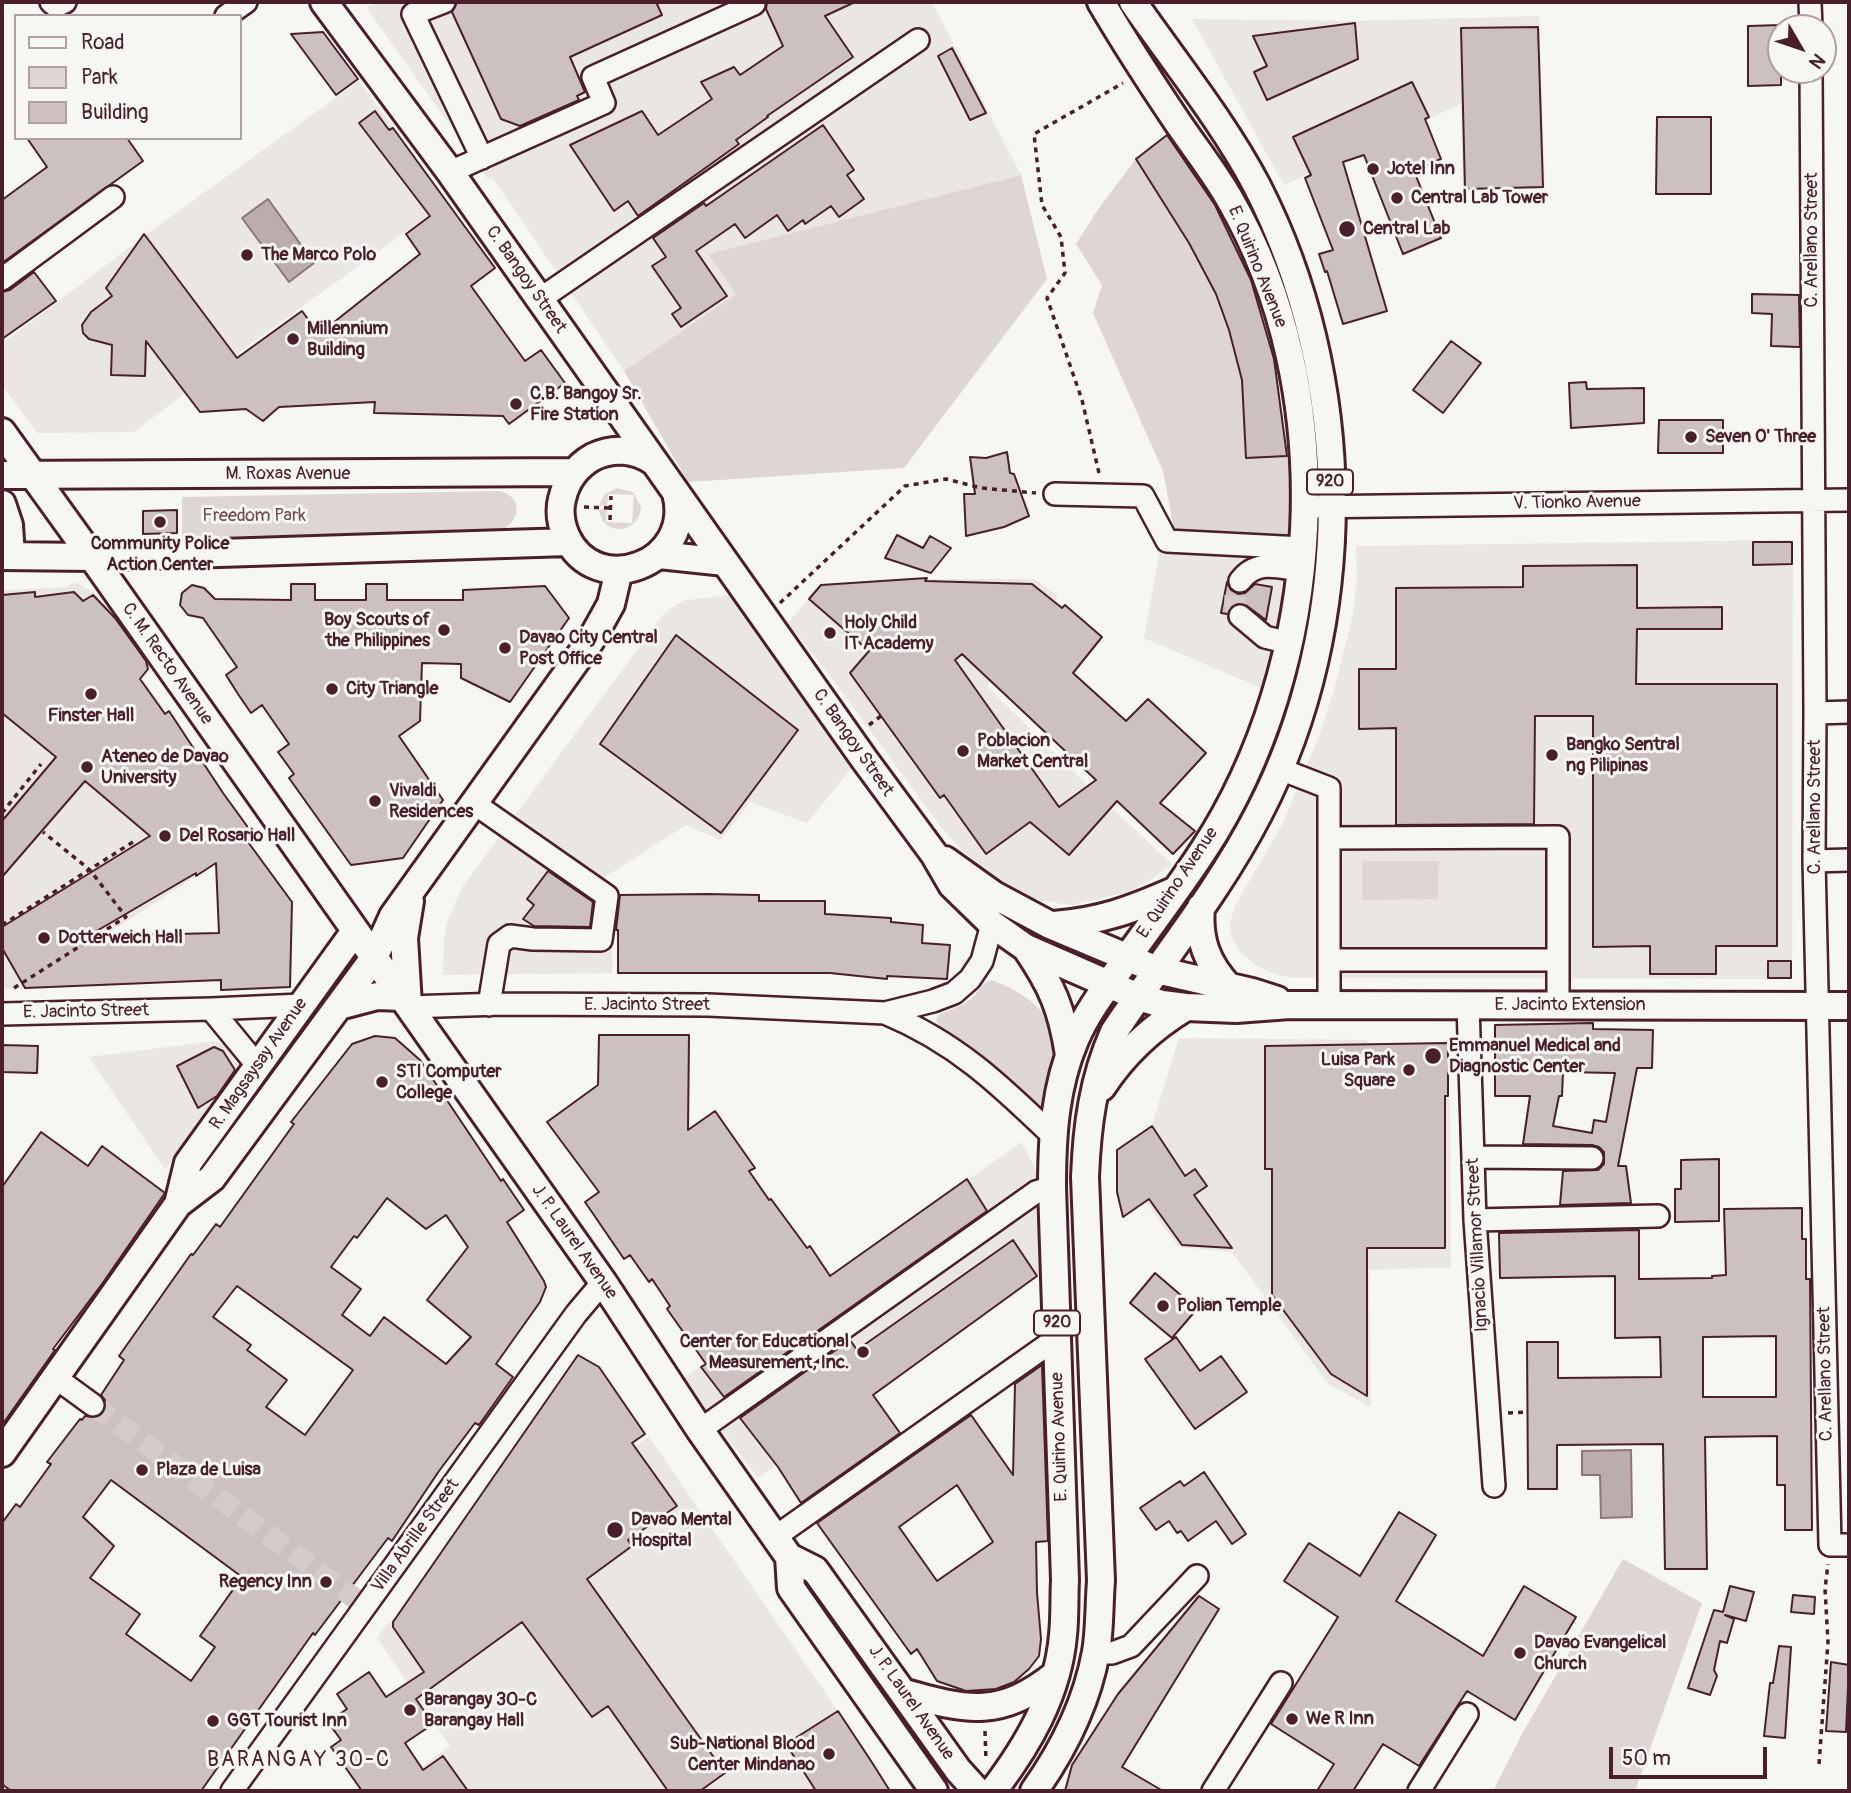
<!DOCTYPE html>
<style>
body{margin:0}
#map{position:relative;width:1851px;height:1793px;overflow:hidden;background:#f6f6f2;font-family:Pangolin,sans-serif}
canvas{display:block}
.frame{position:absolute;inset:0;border:4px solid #4a1f2b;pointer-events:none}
.legend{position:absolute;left:14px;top:14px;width:228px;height:126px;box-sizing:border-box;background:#f6f6f2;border:2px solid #b1a0a2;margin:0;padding:9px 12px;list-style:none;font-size:21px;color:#4a1f2b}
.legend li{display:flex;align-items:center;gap:14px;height:35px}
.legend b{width:35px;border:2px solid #b1a0a2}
.north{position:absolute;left:1767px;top:14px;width:70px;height:70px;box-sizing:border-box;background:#f6f6f2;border:2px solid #b1a0a2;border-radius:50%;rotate:129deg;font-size:19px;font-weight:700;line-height:28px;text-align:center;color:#4a1f2b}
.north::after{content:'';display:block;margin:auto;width:24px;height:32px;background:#4a1f2b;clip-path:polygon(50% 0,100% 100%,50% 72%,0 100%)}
.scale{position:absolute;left:1609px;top:1747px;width:158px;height:32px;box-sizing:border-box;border:4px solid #4a1f2b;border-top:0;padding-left:9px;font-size:21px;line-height:24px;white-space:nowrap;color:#4a1f2b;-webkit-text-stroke:5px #f6f6f2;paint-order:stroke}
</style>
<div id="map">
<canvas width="1851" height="1793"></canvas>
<div class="frame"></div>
<ul class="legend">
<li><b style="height:9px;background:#f6f6f2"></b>Road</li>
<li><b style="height:19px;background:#ddd6d5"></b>Park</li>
<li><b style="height:19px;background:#ccc1c0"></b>Building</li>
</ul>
<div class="north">N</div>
<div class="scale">50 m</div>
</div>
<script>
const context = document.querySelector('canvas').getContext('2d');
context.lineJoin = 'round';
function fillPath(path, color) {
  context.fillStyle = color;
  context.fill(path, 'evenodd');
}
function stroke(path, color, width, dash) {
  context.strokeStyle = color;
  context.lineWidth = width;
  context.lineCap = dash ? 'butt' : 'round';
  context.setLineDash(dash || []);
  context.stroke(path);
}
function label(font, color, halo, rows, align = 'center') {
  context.font = font + ' Pangolin,sans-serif';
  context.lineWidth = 6;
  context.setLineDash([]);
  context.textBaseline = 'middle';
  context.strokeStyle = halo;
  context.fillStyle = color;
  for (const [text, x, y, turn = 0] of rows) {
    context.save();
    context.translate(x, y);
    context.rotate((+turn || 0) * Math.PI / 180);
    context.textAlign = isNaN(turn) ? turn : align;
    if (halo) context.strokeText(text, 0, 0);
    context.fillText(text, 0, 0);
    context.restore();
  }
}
fillPath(new Path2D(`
 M381,2H932L1021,175L708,254L736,294L624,371L492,177L488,179L366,7Z
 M1539,16L1545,189L1463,190L1461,104L1284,185L1192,19L1358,21Z
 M359,81L393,127L375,141L429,215L235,355L134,432L37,433L2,385V344L144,236Z
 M1793,540L1792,979L1297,978L1277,975L1257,966L1240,952L1231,937L1230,922L1236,904L1284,821L1320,733L1334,690L1352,619L1357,579L1356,546Z
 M1160,548L1288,554L1283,598L1273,655L1263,689L1144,638Z
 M909,579H1035L1058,597L987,686L1088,786L1172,864L1149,881L1128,892L1072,905L1033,899L1011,889L978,865L958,846L941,827L830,676L788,623L821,585Z
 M75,582L94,592L116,616L121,614L142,641L149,670L142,679L165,710L145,724L193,859L195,877L50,971L33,988L2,989V590L66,587Z
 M731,595L851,769L807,823L750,802L721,840L686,825L602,879L613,896L612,973L443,975L444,937L448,919L463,886L662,616L669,609L686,600Z
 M1179,1038L1367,1040L1369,1099H1450L1451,1267L1369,1270L1371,1407L1328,1384L1232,1252L1179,1247L1146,1202L1185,1174L1152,1125Z
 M214,1041L225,1046L232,1054L237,1066L232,1079L165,1170L89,1057Z
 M1022,1142L1045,1191L1047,1268L758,1478L683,1379Z
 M649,1437L838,1711L786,1744L816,1791H388L450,1746L377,1638L387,1624Z`), '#e9e6e3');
fillPath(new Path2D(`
 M1136,159L1189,243L1216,294L1229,330L1242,380L1246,458L1290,456L1289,541L1175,534L1163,471L1093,313L1102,285L1076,244L1099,208Z
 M1021,175L1047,279L904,468L688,482L624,371L736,294L708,254Z
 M617,488L633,492L641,507C639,534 603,538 599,509L607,510L606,522L632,523L634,495L608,494L607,506L599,505L605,494Z
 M499,491C524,496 521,523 499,531L182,537V497Z
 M1362,861H1439L1438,899L1362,900Z
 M991,980C1023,991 1056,1014 1060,1051C1061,1061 1055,1074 1053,1084C1050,1095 1048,1106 1035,1108L983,1058L942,1030L936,1020L938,1015C949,1010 960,1007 970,1000C980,992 976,988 991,980Z
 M1623,1559L1702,1603L1635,1791H1493L1522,1734Z`), '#ddd6d5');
const water = new Path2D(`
 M268,199L314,263L289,282L242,218Z
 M1631,1450L1632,1517L1601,1518L1600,1475H1582V1451Z`);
fillPath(water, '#bbadae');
stroke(water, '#8e747a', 2);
const building = new Path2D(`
 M457,2H656L662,15L570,57L585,92L577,96L579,100L520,126L501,119L452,12Z
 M767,2H855L825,16L853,57L767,116L768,117L736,140L739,144L638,216L628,201L614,211L570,145L642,111L658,135L712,99L701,82L734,67L740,75L783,46L766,9Z
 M1355,23L1358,59L1267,100L1254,72L1267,66L1253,36Z
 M1781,25V85L1748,86V26Z
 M1538,27L1543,187L1465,189L1461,28Z
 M323,32L358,79L336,95L291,34Z
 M952,48L986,113L970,120L938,56Z
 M1412,82L1429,117L1425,119L1441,159L1414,171L1441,238L1403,254L1364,155L1343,162L1387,311L1343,324L1327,271L1325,272L1319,254L1333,250L1305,178L1311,175L1293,137Z
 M375,111L389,130L393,128L495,268L471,286L525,361L541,350L565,383L509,424L503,416L374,413L375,402L279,407L263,421L246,409L200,412L146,341L145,376L111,375L112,345L89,339L83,333L82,325L91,312L112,296L106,288L144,234L237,358L302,311L319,334L420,254L406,234L430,216L359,123Z
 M1657,117H1711V194H1656Z
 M823,125L854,170L847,175L864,199L839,217L831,206L805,224L803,220L788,231L777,215L745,238L735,224L696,251L727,296L681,327L672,314L681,308L652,266L666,257L653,238L704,203L706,206Z
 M1167,135L1215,205L1251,280L1274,359L1287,456L1246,458L1242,380L1229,330L1216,294L1189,243L1136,159Z
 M27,138H127L143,161L2,263V200L47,167Z
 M34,272L56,301L2,339V292L10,290Z
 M1752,294L1799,295L1800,347L1771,346L1772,314L1752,313Z
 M1451,341L1481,363L1443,413L1413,390Z
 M1586,382L1587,389L1644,388V423L1571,428L1569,383Z
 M1659,420H1723V453H1658Z
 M1007,452L1010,473L1014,474L1029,516L1004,527L966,536L964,494H975L970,457L986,458Z
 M177,510V533L143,534V511Z
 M897,535L923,548L930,536L951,548L931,573L885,558Z
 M1753,542H1792V564L1753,565Z
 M1637,565V608L1722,607V629H1637L1636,684H1777V946H1716V974H1650V946L1593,947V716H1535L1534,824L1396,825V728L1359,729V669H1396V588L1523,587V566Z
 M927,578L925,581L1032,584L1062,608L1065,605L1102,637L1073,673L1126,721L1148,699L1206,753L1160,803L1195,831L1173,854L1117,801L1069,855L1030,822L986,854L944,795L940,798L850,673L869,651L809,599L821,585ZM962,654L1096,780L1059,807L955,660Z
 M1227,582L1231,590L1238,594L1245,593L1255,584L1272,587L1266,620L1243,603L1235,604L1227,614L1221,613Z
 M291,584H315V600H366V584H387V600H463V590L545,586L569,618L510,702L461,678V664L422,663L420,721L399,736L443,800L403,858L351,865L289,778L294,774L278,752L289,744L262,705L251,713L238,694L226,675L237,667L203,618L188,615L180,605L182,593L192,585L204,588L215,599L291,600Z
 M35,592V597L74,592L83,601L93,595L115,618L146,661L148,669L140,679L165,714L169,711L223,793L255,837L248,842L292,902L290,987L221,990V980L25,988L2,948V927L150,836L85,781L2,877V821L56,757L2,713V595ZM216,863L219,933L88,936L196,873V876Z
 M676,635L798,730L721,833L600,744Z
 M548,871L593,902L590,927L534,926L523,919L534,905L527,899Z
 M706,894L759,895V901H825V914L891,918V922L923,925L922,943L950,945L947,979L887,976V979L830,973H618V930H616L620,895Z
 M1768,961H1791V978H1768Z
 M1593,1023V1029L1653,1030L1652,1068H1637L1618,1166H1626L1631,1203L1560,1205L1563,1171L1598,1170L1604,1164V1152L1599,1147L1592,1145L1523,1144L1530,1096H1495V1025ZM1563,1072L1615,1073L1606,1122L1594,1120L1592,1133L1553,1126L1559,1096H1562Z
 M599,1035H689L688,1130L715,1111L755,1168L749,1171L769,1200L771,1199L807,1248L810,1246L830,1276L967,1179L987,1211L724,1397L701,1367L706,1364L667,1309L670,1306L652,1279L649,1282L630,1255L624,1259L585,1202L599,1192L547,1122L598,1085Z
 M375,1036L395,1038L420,1060L501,1181L503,1179L524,1210L507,1222L544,1281L546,1287L540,1302L496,1364L513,1377L479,1425L475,1423L439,1471L392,1541L388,1538L315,1635L313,1633L201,1791H11L2,1784V1523L16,1504L20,1507L51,1464L47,1462L80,1419L82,1420L85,1416L98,1417L104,1412L105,1400L101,1395L124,1360L119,1356L191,1254L193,1255L216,1224L220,1227L294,1124L291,1122L352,1044ZM387,1198L426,1229L446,1215L468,1247L427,1300L471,1337L446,1364L384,1317L370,1336L342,1315L361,1289L331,1267L354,1236L357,1238ZM237,1286L353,1370L305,1435L266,1407L287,1380L247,1350L251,1345L213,1317ZM111,1480L242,1577L200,1636L215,1647L191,1681L126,1634L140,1614L90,1578L114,1546L83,1517Z
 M1448,1043V1096H1445V1248H1367V1396L1331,1374L1272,1295V1169H1265V1046Z
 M2,1045L38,1046L37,1073L2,1072Z
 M214,1047L223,1051L235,1070L217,1096L198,1108L177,1066Z
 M1152,1126L1185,1176L1195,1169L1207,1186L1194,1195L1232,1248L1182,1245L1149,1199L1123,1217L1117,1192V1150Z
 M41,1132L88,1166L102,1146L165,1193L102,1284L53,1349L55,1350L2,1425V1187Z
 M1719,1159V1221L1675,1222V1189H1681V1160Z
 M1802,1208V1239H1806V1279H1810L1812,1530H1785V1485H1777V1436L1705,1437L1707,1569H1665L1663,1444L1557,1445V1489H1528L1527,1342H1558V1378L1661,1377L1660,1337L1615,1338V1276L1500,1278L1499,1233L1639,1230V1279L1712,1278V1276L1726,1275L1724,1209ZM1776,1336V1397H1703V1337Z
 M1013,1240L1037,1276L873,1395L900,1433L801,1503L778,1467L740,1418L850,1340L857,1350Z
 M1155,1273L1197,1309L1172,1338L1130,1303Z
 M1176,1337L1200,1371L1221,1356L1247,1392L1195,1429L1145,1359Z
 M578,1355L599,1367L645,1434L632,1443L677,1506L628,1540L632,1546L587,1579L725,1773L700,1791H668L608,1706L592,1717L522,1622L416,1699L433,1724L405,1743L423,1770L443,1756L468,1791H362L331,1747L341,1740L328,1722L347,1709L337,1694L369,1672L386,1697L424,1672L393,1627V1622Z
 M1042,1365L1048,1541L1036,1542L1037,1593L1041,1639L1039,1656L1029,1669L1014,1682L996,1689L966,1691L937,1681L917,1649L911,1654L817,1523L971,1415L1013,1475L1015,1384ZM957,1485L993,1542L937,1581L899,1527Z
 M1204,1472L1246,1534L1232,1544L1216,1521L1188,1541L1181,1531L1177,1533L1169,1521L1156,1530L1140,1508L1180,1481L1184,1486Z
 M1399,1512L1436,1535L1396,1601L1483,1656L1524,1586L1576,1617L1515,1720L1467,1691L1419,1766L1383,1744L1353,1791H1317L1334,1764L1271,1724L1338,1617L1284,1581L1309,1543L1360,1576Z
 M1730,1586L1754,1592L1746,1621L1725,1615L1734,1619L1727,1643L1720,1641L1714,1670L1717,1676L1710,1695L1688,1688L1714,1610L1723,1612Z
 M1793,1595L1815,1597L1814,1614L1791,1612Z
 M1199,1596L1219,1609L1122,1767L1163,1791H1065L1072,1765L1118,1694Z
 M1779,1646L1791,1647L1785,1738L1764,1736L1770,1683H1773Z
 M1831,1662L1849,1665L1846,1732L1826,1731Z
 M838,1711L873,1764L890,1791H816L786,1744Z`);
fillPath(building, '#ccc1c0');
stroke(building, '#4a1f2b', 2);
stroke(new Path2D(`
 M1240,616C1233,604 1233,593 1240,581
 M93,1405L365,1606`), '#d4cbca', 21, [21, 10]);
const minor = new Path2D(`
 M51,2L56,6L65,2
 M444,2L413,14L482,158
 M1810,2L1811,28
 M226,16L246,2
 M1811,70L1815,713L1814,861L1830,1545H1849
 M450,172L604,103L593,77L754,4L753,2
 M2,279L113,197
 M540,299L918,40
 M1055,494L1143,496L1167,541L1303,548
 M1304,507L1849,500
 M1240,581C1256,559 1277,567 1301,570
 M1240,616L1265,637L1289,643
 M1815,713L1849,712
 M1280,769L1329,788V1005
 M475,804L607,896L601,940L533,939L510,936L499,944L489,1005
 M1329,838L1558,837V1005
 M1814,861L1849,860
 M1329,960H1558
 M1468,1005L1475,1220L1494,1486
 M408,1007L500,1004L708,1005L885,1013L933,1001L954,993L970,979L982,961L992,924
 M211,1009L257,1065
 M885,1013C955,1042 998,1083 1052,1135
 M2,1014L211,1009L301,1005
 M1473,1157L1592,1158
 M1475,1220L1658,1216
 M56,1378L93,1405
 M700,1430L1036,1192L1052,1187
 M775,1537L1057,1338
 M1096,1653H1112L1131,1646L1197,1576
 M232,1791L576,1314L603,1282
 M1213,1791L1281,1683
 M1419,1791L1467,1714`);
const major = new Path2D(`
 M324,2L450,172L864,759L934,854L952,885L992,924L1026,948L1138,997L1162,1004L1186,1007L1236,1009L1290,1005L1849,1006
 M2,432L92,557L603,1282L700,1430L775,1537L789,1557L815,1570L958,1770L977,1791
 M654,462C636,449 613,447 593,457C577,466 566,481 562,499C559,511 561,524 566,536C596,601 695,564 676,493
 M2,475L574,472
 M2,504L9,525L11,556
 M659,555L725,562
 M2,556L92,557L569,542
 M945,860L994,895L1050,925L1157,970L1252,992L1277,1000
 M1201,907C1198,940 1207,964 1230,988
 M1054,925C1101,921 1131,910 1174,891
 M1026,948C1052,986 1062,1009 1069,1055
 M408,1005L404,938L410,901
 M339,1006L377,996L402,997
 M1102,1087C1124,1053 1151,1028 1186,1007
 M178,1204L188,1163L355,931
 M2,1453L178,1204L212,1178L374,958L393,916L591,640L611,604L619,570
 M789,1557L791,1588L934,1791
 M905,1693C968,1711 1001,1718 1056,1674
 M993,1791C1028,1745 1058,1694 1063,1635C1065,1617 1064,1598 1065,1580L1052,1187C1052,1136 1055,1087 1075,1040C1086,1014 1104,990 1120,968C1147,929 1177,891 1203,851C1325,665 1342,392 1229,198C1214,172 1195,148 1178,123C1151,83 1125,43 1101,2
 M1034,1791C1063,1750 1087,1702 1096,1652C1100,1629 1099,1605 1101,1581L1085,1177C1087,1126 1093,1079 1114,1032C1162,960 1219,891 1259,813C1358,623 1355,377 1257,186C1224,123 1174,61 1133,2`);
stroke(minor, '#4a1f2b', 26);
stroke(major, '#4a1f2b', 32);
stroke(new Path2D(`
 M1099,473L1082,400L1047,298L1065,273L1061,237L1042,205L1034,134L1123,83
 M584,507L610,508
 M610,520L611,496
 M780,603L905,486L946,479L981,488L1036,493
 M869,725L881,716
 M2,813L41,764
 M2,925L133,842
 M14,988L126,917L90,870L43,832
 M1508,1413L1527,1412
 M985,1731L986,1761
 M1819,1764L1828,1642L1825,1589L1828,1564`), '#4a1f2b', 3.5, [5, 5]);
stroke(minor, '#f6f6f2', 21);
stroke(major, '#f6f6f2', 26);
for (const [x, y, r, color] of [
 [1373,169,7,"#4a1f2b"],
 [1397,198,7,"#4a1f2b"],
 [1347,229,9,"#4a1f2b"],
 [247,255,7,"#4a1f2b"],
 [293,339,7,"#4a1f2b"],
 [516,404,7,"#4a1f2b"],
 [1691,437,7,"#4a1f2b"],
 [160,522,7,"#4a1f2b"],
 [444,630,7,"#4a1f2b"],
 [830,633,7,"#4a1f2b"],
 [505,648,7,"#4a1f2b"],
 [332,689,7,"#4a1f2b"],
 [91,694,7,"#4a1f2b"],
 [963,751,7,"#4a1f2b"],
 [1552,755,7,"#4a1f2b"],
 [87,767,7,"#4a1f2b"],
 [375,801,7,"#4a1f2b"],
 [165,836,7,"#4a1f2b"],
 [44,938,7,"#4a1f2b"],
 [1433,1056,9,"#4a1f2b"],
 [1409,1070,7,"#4a1f2b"],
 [382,1082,7,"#4a1f2b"],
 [1163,1306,7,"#4a1f2b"],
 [863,1352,7,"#4a1f2b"],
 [142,1470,7,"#4a1f2b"],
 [615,1530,9,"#4a1f2b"],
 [326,1582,7,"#4a1f2b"],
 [1520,1653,7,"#4a1f2b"],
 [410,1710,7,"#4a1f2b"],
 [1292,1719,7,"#4a1f2b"],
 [213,1721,7,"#4a1f2b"],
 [829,1754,7,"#4a1f2b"]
]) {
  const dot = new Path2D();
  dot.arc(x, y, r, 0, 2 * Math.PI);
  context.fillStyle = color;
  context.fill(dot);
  stroke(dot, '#f6f6f2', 2.5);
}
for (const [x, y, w] of [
 [1330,482,46],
 [1057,1323,46]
]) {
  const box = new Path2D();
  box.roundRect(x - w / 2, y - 12.5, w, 25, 5);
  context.fillStyle = '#f6f6f2';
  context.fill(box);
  stroke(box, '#4a1f2b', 2);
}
label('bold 16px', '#4a1f2b', null, [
 ["920",1330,482],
 ["920",1057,1323]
]);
label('bold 18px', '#4a1f2b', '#f6f6f2', [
 ["Jotel Inn",1387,169],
 ["Central Lab Tower",1411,198],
 ["Central Lab",1363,229],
 ["The Marco Polo",261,255],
 ["Millennium",307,329],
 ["Building",307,350],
 ["C.B. Bangoy Sr.",530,394],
 ["Fire Station",530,415],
 ["Seven O' Three",1705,437],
 ["Community Police",160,544,"center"],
 ["Action Center",160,565,"center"],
 ["Boy Scouts of",430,620,"right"],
 ["the Philippines",430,641,"right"],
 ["Holy Child",844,623],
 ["IT Academy",844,644],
 ["Davao City Central",519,638],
 ["Post Office",519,659],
 ["City Triangle",346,689],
 ["Finster Hall",91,716,"center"],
 ["Poblacion",977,741],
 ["Market Central",977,762],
 ["Bangko Sentral",1566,745],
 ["ng Pilipinas",1566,766],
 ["Ateneo de Davao",101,757],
 ["University",101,778],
 ["Vivaldi",389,791],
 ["Residences",389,812],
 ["Del Rosario Hall",179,836],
 ["Dotterweich Hall",58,938],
 ["Emmanuel Medical and",1449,1046],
 ["Diagnostic Center",1449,1067],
 ["Luisa Park",1395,1060,"right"],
 ["Square",1395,1081,"right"],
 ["STI Computer",396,1072],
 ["College",396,1093],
 ["Polian Temple",1177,1306],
 ["Center for Educational",849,1342,"right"],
 ["Measurement, Inc.",849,1363,"right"],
 ["Plaza de Luisa",156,1470],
 ["Davao Mental",631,1520],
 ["Hospital",631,1541],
 ["Regency Inn",312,1582,"right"],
 ["Davao Evangelical",1534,1643],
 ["Church",1534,1664],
 ["Barangay 30-C",424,1700],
 ["Barangay Hall",424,1721],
 ["We R Inn",1306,1719],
 ["GGT Tourist Inn",227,1721],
 ["Sub-National Blood",815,1744,"right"],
 ["Center Mindanao",815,1765,"right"]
], 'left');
label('18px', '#4a1f2b', '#f6f6f2', [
 ["C. Arellano Street",1812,240,-90],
 ["E. Quirino Avenue",1257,267,68],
 ["C. Bangoy Street",526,280,55],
 ["M. Roxas Avenue",288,474],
 ["V. Tionko Avenue",1577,503,-1],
 ["C. M. Recto Avenue",167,664,55],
 ["C. Bangoy Street",853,743,55],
 ["C. Arellano Street",1815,807,-90],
 ["E. Quirino Avenue",1178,883,-56],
 ["E. Jacinto Street",647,1005],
 ["E. Jacinto Extension",1570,1005],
 ["E. Jacinto Street",86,1012,-1],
 ["R. Magsaysay Avenue",259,1064,-55],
 ["J. P. Laurel Avenue",574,1242,55],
 ["Ignacio Villamor Street",1478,1245,-93],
 ["C. Arellano Street",1826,1374,-91],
 ["E. Quirino Avenue",1060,1437,-92],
 ["Villa Abrille Street",416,1536,-54],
 ["J. P. Laurel Avenue",911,1703,55]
]);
label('18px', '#6f4d56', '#f6f6f2', [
 ["Freedom Park",254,516]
]);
context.letterSpacing = '2px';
label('21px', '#4a1f2b', '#f6f6f2', [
 ["BARANGAY 30-C",299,1761]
]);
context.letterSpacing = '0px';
</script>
